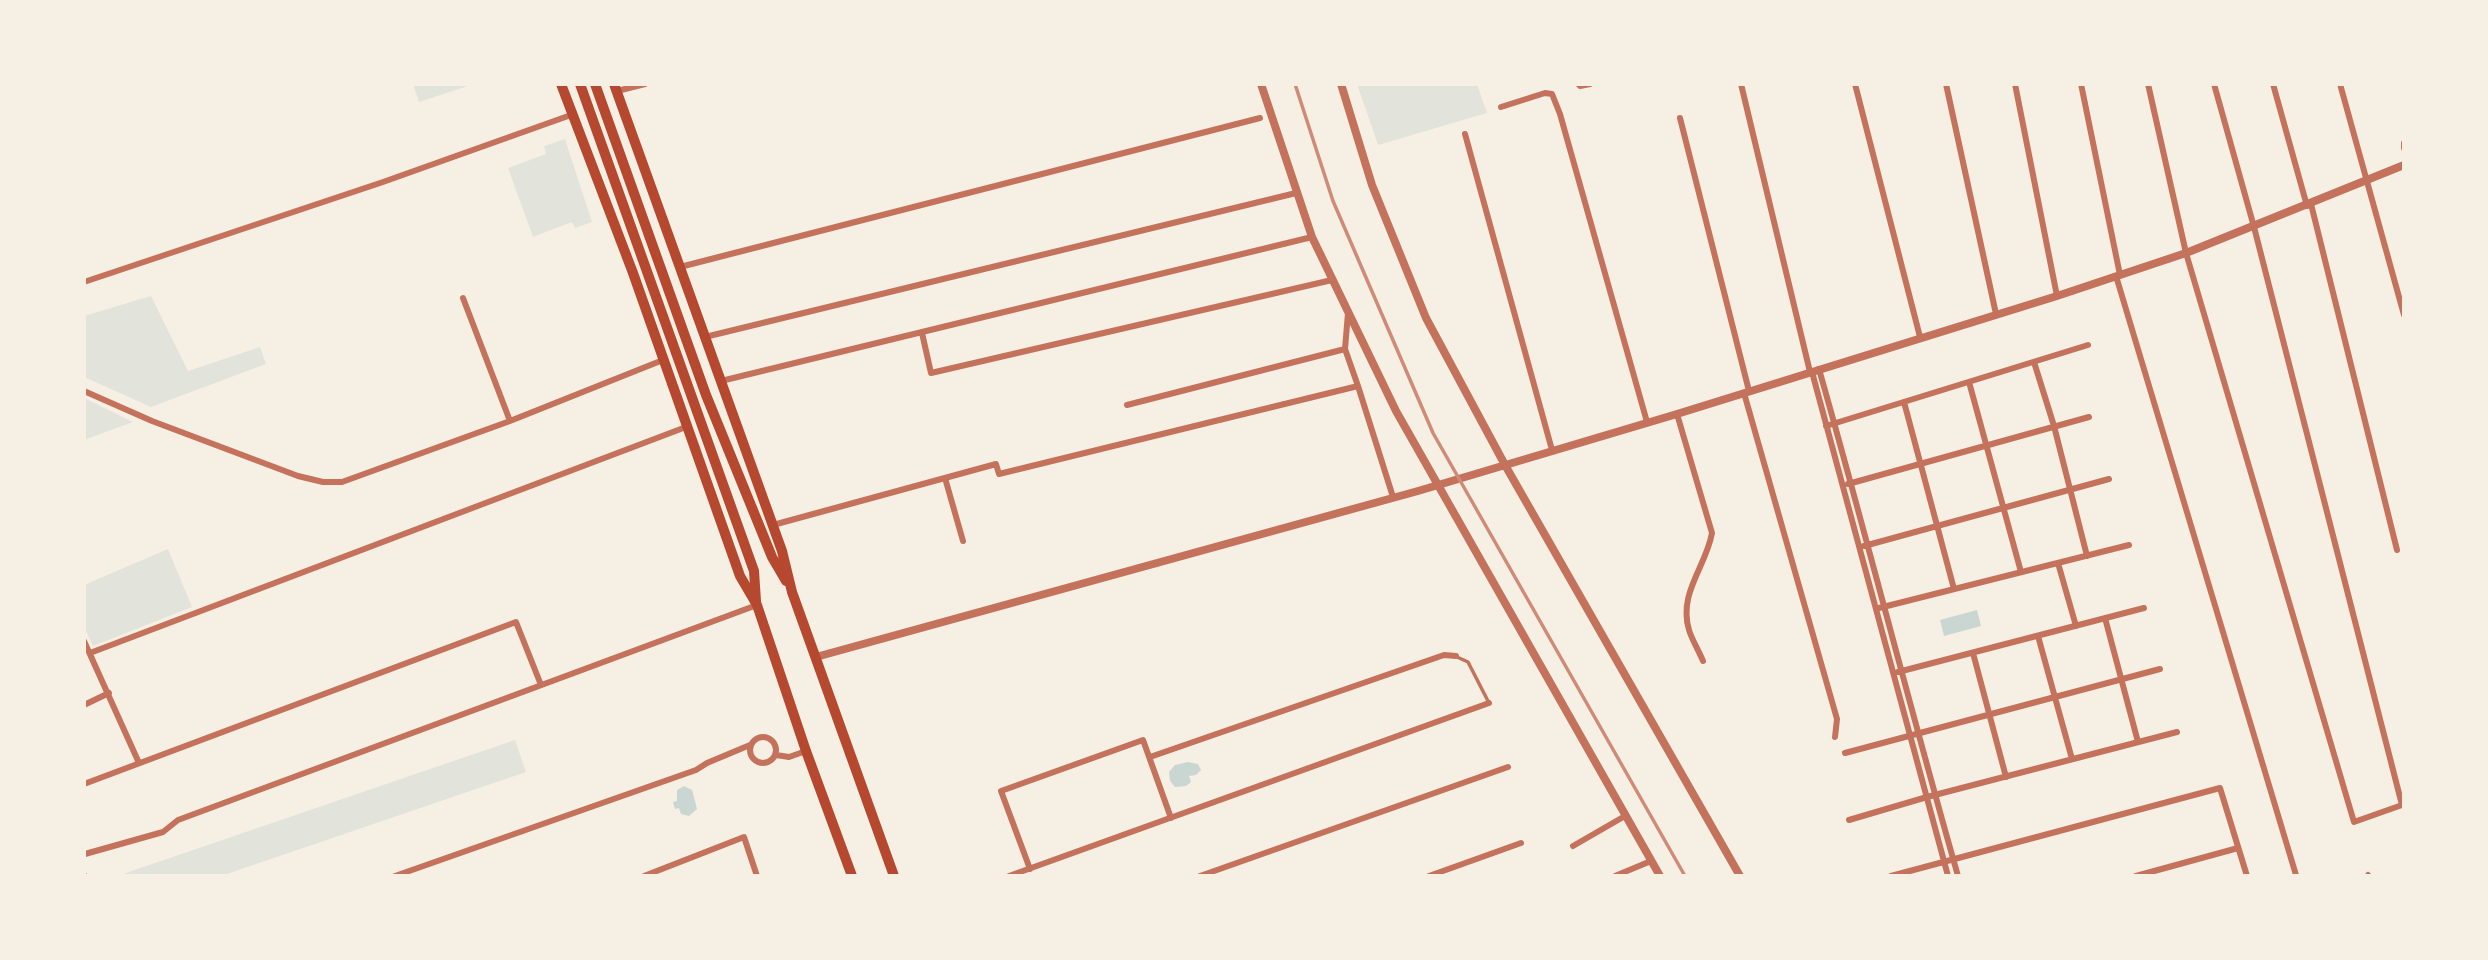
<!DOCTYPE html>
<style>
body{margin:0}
#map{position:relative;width:2488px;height:960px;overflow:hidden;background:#f6efe4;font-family:Barlow,sans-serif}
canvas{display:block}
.frame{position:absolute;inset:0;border:86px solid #f6efe4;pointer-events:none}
</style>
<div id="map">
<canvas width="2488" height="960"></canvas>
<div class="frame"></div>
</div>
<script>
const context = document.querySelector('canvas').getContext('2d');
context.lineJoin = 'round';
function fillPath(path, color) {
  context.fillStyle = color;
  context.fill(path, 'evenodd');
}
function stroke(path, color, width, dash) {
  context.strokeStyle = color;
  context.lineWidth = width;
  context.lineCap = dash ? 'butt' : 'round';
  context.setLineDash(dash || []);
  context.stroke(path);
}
fillPath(new Path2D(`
 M413,84H474L419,102Z
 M1357,84H1477L1487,113L1378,145Z
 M565,139L592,222L575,228L572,222L533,237L508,168L546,154L544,146Z
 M151,296L188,371L260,347L266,364L151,407L84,377V316Z
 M84,398L133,422L84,440Z
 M168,549L192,607L93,646L84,627V585Z
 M515,740L526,772L221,876H117Z`), '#e2e4dc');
fillPath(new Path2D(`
 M1977,610L1981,626L1944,636L1940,620Z
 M1188,762L1198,764L1201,770L1196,775L1189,776L1191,782L1186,786L1175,787L1170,781L1169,772L1175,765Z
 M684,786L692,790L697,809L689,816L681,814L679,808L675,809L673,802L677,801V790Z`), '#c9d6d2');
stroke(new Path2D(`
 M1457,657L1468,662L1489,703`), '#c5725c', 3.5);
stroke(new Path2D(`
 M1578,84L1580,86L1590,84
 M1741,84L1810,372
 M1855,84L1920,337
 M1946,84L1996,314
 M2015,84L2057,296
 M2081,84L2120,275
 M2148,84L2186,253L2354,822L2402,805L2254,227L2214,84
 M2273,84L2307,206
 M2340,84L2404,315
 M617,91L645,84
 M1501,107L1545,93L1552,94L1560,114L1647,422
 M1680,118L1749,391
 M1465,134L1552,450
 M2404,143V148
 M2311,204L2397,550
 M680,267L1260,118
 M2116,276L2296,875
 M84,282L383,182L571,115
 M463,298L510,421
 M1348,313L1345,349L1358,386L1393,497
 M922,333L931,373L1332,280
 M705,337L1296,193
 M2034,362L2054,426L2087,556
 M1819,369C1867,538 1910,708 1958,876
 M1812,372L1948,876
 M721,381L1312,237
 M1969,382L2021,572
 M84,391L152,421L298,476L323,482H342L510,421L663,360
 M1744,393L1837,719L1835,737
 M1904,402L1954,589
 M1127,405L1345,349
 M1677,414L1712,533C1706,567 1678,593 1689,630C1692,640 1699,651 1703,661
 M1826,426L2088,345
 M945,478L963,541
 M1848,484L2089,417
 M773,525L996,464L999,474L1358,386
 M1864,546L2109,479
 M2058,563L2076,626
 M1879,608L2129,545
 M2105,618L2138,742
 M2038,636L2072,759
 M84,641L139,763
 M90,653L686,427
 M1973,653L2006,777
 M1898,672L2144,608
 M84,705L109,693
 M750 750a13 13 0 1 1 26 0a13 13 0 1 1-26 0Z
 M1845,753L2160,669
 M776,755L789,757L806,751
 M1150,757L1444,655L1456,656
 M84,784L516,622L541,685
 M1849,820L1927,797L2177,732
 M1573,846L1625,816
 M85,854L163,832L178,820L757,605
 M1030,869L1001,791L1143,740L1171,818
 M84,875L85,876
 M2368,875L2369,876
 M395,876L696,770L707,763L750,745
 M644,876L744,837L757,876
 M1009,876L1489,703
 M1200,876L1508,767
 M1429,876L1521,843
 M1615,876L1651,861
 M1891,876L2220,788L2247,876
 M2136,876L2238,848`), '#c5725c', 6);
stroke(new Path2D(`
 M1261,84L1312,237L1396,411L1660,876
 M1341,84L1372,185L1426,318L1505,465L1740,876
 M816,657L1418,491L1677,414L2057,296L2186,253L2404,165`), '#c5725c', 8);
stroke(new Path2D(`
 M561,84L633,273L740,576L757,605L806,751L852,876
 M580,84L754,571L756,601
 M595,84L706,395L772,557L786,581
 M614,84L782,551L792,592L894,876`), '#b5482f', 10);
stroke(new Path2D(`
 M1295,84L1333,201L1433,433L1685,876`), '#cf8b77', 3.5);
</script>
